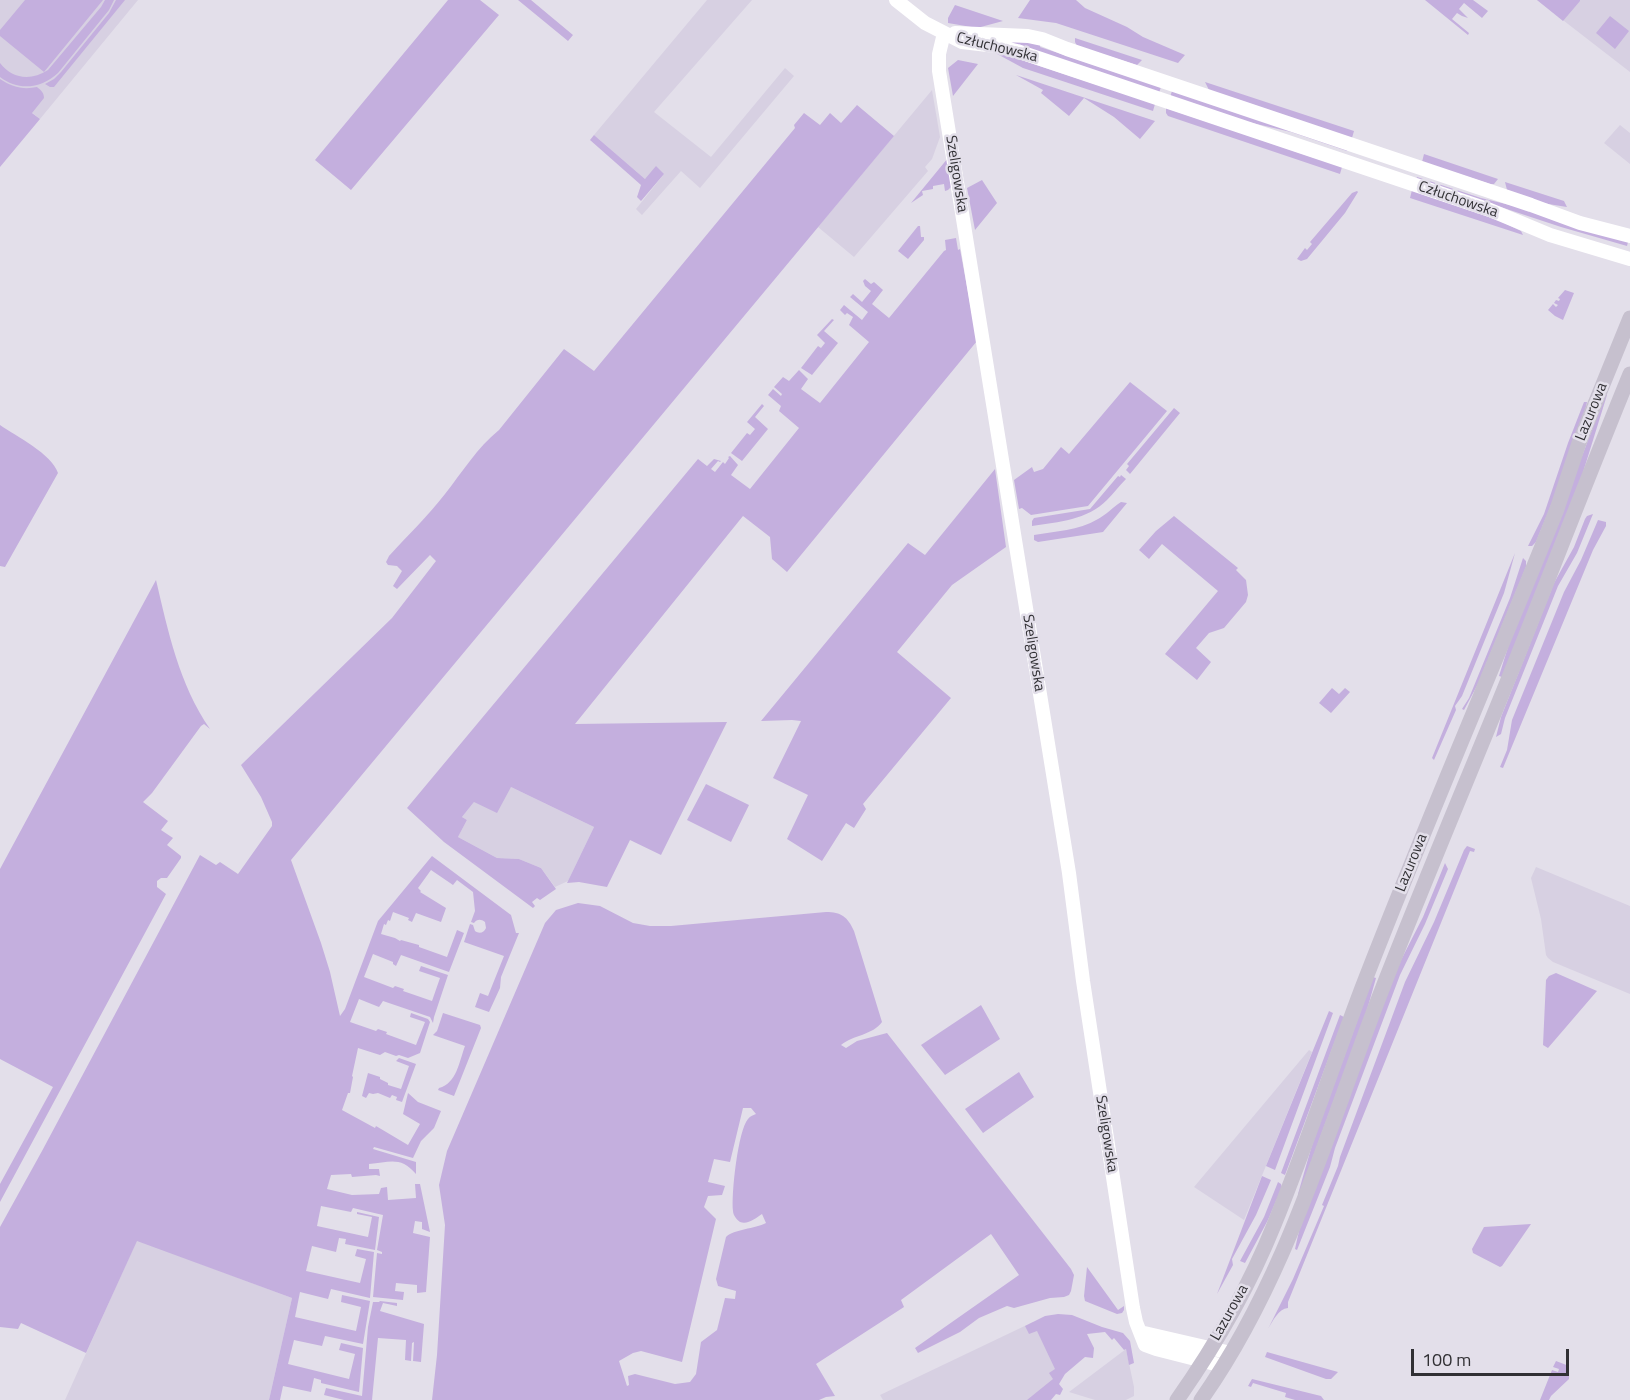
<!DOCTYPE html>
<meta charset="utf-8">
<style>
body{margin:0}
#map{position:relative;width:1630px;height:1400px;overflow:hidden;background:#e3dfea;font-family:"Titillium Web",sans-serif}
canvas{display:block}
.scale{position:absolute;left:1411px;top:1349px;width:158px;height:27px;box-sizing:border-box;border:3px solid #313034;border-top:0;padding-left:8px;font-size:18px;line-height:21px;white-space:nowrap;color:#313034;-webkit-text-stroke:4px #e3dfea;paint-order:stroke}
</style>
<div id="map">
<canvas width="1630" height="1400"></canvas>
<div class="scale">100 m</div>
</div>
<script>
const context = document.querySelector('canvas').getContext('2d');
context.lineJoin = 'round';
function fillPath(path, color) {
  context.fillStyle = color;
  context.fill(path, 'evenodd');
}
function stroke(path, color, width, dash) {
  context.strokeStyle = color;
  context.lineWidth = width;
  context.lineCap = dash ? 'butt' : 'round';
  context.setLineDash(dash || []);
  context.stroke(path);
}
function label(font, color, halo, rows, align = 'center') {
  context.font = font + ' "Titillium Web",sans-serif';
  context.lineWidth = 5;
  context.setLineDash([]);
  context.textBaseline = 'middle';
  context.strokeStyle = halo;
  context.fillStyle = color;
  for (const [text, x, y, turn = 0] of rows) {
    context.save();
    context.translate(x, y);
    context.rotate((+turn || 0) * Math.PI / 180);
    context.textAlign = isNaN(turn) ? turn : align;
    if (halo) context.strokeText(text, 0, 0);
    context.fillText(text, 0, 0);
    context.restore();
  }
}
fillPath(new Path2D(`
 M0,0H138L40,119L0,87Z
 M707,0H752L654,112L711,157L785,68L794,76L700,188L681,171L642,215L636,209L664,174L645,179L594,135Z
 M1537,0H1630V72Z
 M932,90L940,137L932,159L925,167L928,171L854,257L818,227Z
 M1620,125L1630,133V164L1604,143Z
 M511,787L594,827L568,881L555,887L541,868L519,859L497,858L458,837L467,820L462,817L474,802Z
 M1536,867L1630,906V994L1553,962L1548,958L1546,955L1541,919L1531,878Z
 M1309,1050L1312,1052L1244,1220L1194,1187Z
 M137,1240L292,1298L269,1400H65Z
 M1033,1322L1061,1378L1033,1400H883L880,1395Z
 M1126,1349L1134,1387V1396L1126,1400H1095L1069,1392Z`), '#d7d0e2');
fillPath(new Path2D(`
 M25,0H103L44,72L0,36V30Z
 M105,0H114L109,10L58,73C41,89 18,91 0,77V63C12,79 31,81 48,70L101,7Z
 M116,0H125L54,87H50L45,84L54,79L61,72L109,13Z
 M448,0H480L499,15L351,190L315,160Z
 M518,0H531L573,35L568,41Z
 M1030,0H1076L1085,8L1127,27L1143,37L1185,55L1178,63L1056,23L1018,18Z
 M1425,0H1473L1488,11L1482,18L1464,3L1459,9L1468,18L1462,16L1457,13L1452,19L1469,33L1468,35Z
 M1537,0H1580V1L1563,21Z
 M955,5L1003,21L977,28L948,23V18Z
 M1610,16L1629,31L1615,49L1596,33Z
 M972,37L1041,43L1040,47L1161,87L1159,93Z
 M1075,38L1142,60L1137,65L1077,46L1075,42Z
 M988,49L1155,104L1153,111L1023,68Z
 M958,60L978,64L953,96L948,68Z
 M1016,75L1155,121L1140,139L1114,117L1084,98L1069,116L1041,93L1043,90Z
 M0,79C12,87 23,90 37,87C41,90 44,93 44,98L32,113L40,119L0,167Z
 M1205,82L1354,131L1352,138L1216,93L1209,90Z
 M1172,91L1348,149L1347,151L1291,132L1235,119L1170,97Z
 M857,105L894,136L291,860L321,943L330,972L340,1016L345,1009L378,921L432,856L511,915L516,933H519L501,977L500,988L489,1012L475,1007L480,993L488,996L504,956L464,942L470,924L473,925L475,931C479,934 484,933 486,928L485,922C481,919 477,919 474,923L471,922L475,911L473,892L457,880L453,885L431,870L418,888L421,891L420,892L446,908L441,922L416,913L412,922L408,920L409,918L393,912L390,921L388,920L386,925L384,924L381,934L395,938L400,941L401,940L419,945V947L447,957L457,930L464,933L449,972L401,955L396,966L393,964V962L373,954L364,977L393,988L395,986L404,989L403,991L432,1001L440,978L419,971L421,966L448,975L434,1017L433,1023L430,1017L383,1001L379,1007L359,999L350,1022L376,1031L378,1029L387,1032L386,1034L416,1045L425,1022L410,1017L411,1013L428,1019L430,1022L420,1053L408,1058L399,1055L396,1056L385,1052L380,1055L358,1048L352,1076L353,1077L350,1093H348L342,1110L375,1128L376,1126L408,1145L420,1124L403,1114L408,1093L418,1102L441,1111L434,1128L421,1141L413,1158L374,1147L373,1149L416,1162V1174C401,1156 390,1162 369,1164V1169H379L380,1176L376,1175L352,1177L351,1174L331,1175L327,1189L352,1195L379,1194L381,1188L387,1187L388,1200L416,1198L415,1184H420L430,1232L422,1229V1222L415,1221L413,1233L430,1237L426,1292L417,1293V1285L396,1283L395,1291L404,1292L403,1300L373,1297L377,1253L382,1254V1252L377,1250L383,1215L353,1208L351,1212L321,1206L317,1226L368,1237L372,1217L357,1214V1212L379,1217L375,1250L345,1244L346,1239L339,1238L336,1252L312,1246L306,1271L360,1283L366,1259L355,1256L357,1249L374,1252L370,1298L331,1289L328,1299L300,1292L295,1317L356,1331L361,1307L341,1302L342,1295L370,1301L363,1344L325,1336L322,1346L294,1340L288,1364L349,1379L355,1354L339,1350L341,1343L363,1348L359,1392L321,1383V1380L314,1378L311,1392L283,1386L280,1400H269L292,1298L137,1241L86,1353L21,1323L18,1329L0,1327V1227L42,1151L200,855L216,865L220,862L238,874L272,826V822L261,797L241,765L392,618L436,561L430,555L397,589L393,586L402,571L397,566L388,565L386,562L389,556C408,535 428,516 445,494C463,471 477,448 499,430L564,349L594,371L795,128L794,125L804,113L820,125L830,113L841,123Z
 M1166,108L1342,167L1340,174L1168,116L1166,113Z
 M594,135L645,179L656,166L664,174L641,201L637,197L641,185L590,140Z
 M1424,154L1498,179L1494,184H1490L1422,162Z
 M948,158L952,186L948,190L945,191L944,184L933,186V189L922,191L923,195L911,203Z
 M1417,177L1481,198L1522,208L1628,242L1627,246L1561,227L1416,179Z
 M982,180L997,203L975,230L967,188Z
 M1505,182L1564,201L1567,207L1542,203L1507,190Z
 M1412,190L1496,219L1521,231L1523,235L1410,198Z
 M1357,191L1358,192L1345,213L1307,259L1301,261L1297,259L1305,248L1307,250L1312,244L1310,242L1352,193Z
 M918,226H920L921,237H924V240L908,259L898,251Z
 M956,238L958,250L960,249L977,341L787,572L772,559L770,537L743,516L575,724L727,722L661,855L630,840L607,887L579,882L567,883L594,827L511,787L497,813L474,802L462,817L467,820L458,837L497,858L519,859L541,868L556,889L540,900L537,898L532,902L535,906L533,908L444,842L407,808L698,459L707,466L714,459L721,461L720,462L718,461L711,469L715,472L723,462L725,464L729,458L728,457L730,456L738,465L731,475L750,489L799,428L779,411L781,406L768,395L773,389L781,396L782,394L774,387L783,377L789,381L799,370L808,379L801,389L820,403L869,342L849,325L853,317L847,313L845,315L840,310L844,305L862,320L868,312L850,297L853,294L862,302L871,291L865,286L863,281L865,279L871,284L874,282L883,290L872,304L889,318L944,251L946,250L945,240Z
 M1565,290L1574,293L1563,320L1555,316L1548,310L1553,304L1556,307L1558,305L1554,303L1556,300L1559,301L1560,299L1558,298Z
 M832,319L834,320L824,331L838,343L812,375L801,368L818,346L821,348L825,343L817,335Z
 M1130,382L1167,411L1088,506L1031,515L1022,508L1019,509L1014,480L1032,467L1034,472L1043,469L1061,447L1069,454Z
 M1606,394L1607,395L1576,495L1502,677L1499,676L1508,647Z
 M1584,402H1587L1586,407L1554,498L1536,542L1532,546H1528L1544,514L1568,443Z
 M762,404L764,406L755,417L768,429L742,461L731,453L747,433L750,435L755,429L747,422Z
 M1174,408L1180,413L1130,474L1126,470L1129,466L1127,464Z
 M0,425C16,436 52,454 58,473L5,567L0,566Z
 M995,469L1006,547L952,585L897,652L951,698L863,804L866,809L854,828L846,823L822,861L787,839L808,795L773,778L801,721L792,720L761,721L908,543L925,555Z
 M1121,475L1126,479C1119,486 1114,493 1107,500C1087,520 1059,522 1032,526V521L1034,518L1090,509L1118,476L1120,477Z
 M1121,502L1127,503L1103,532L1038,542L1034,540V535C1056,531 1078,531 1098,519C1106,515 1113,507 1121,502Z
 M1593,514L1577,553L1558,586L1552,601L1505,718L1501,734L1496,737L1501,717L1554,583L1574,547L1585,519L1587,516Z
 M1174,516L1238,568L1236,570L1246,580L1248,595L1246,602L1224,628L1209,633L1196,648L1211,662L1197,680L1165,654L1218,591L1162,544L1149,559L1139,550L1156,531Z
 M1598,520L1606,522V526L1593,550L1503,768L1500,767L1507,750L1512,720L1564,592L1581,560Z
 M1515,553L1504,593L1462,696L1455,706L1456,710L1434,760L1432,758Z
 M1523,558L1526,561V567L1478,684L1464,710L1462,709L1469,698L1510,598Z
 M156,580C168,631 179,684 210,729L204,724L201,726L152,793L143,802L168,821L161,830L173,838L167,845L181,856V858L167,878H161L157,881V887L166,894L0,1202V1184L53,1087L0,1059V869Z
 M1332,688L1339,694L1345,688L1350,692L1331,713L1319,703Z
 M706,784L749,805L731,842L687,820Z
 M1467,846L1475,849L1474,852L1470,851L1288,1302V1308C1278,1309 1273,1321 1268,1329L1293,1279L1324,1206L1322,1205L1338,1166L1340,1157L1405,982L1434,922L1464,850Z
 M1445,863L1448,869L1425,924L1400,975L1335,1148L1330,1167L1297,1250L1295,1249L1299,1231L1388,991L1400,962L1423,917Z
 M578,903L600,906L633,923L650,926H671L826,912C841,912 848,917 854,931L882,1022C873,1035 853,1035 841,1045L846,1048L857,1041L887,1033L1071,1269L1074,1275L1071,1291L1069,1295L1064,1297L1050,1298L1014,1308L1007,1306L979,1318L960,1332L918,1353L915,1348L1019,1275L991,1234L901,1300L904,1307L816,1364L835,1396L826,1397L819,1400H432L437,1355L445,1225L439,1185L447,1151L545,923L556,910ZM743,1108H751L756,1114C754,1115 750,1116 748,1119C738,1130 731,1195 733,1211C733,1215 737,1220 740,1222C748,1225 756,1218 762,1214L766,1223C755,1229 734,1229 726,1237L716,1279L718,1286L736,1291L735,1299L725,1298L717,1330L701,1342L696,1374L690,1382L675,1384L635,1374L628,1376L629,1385L627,1386L619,1361L633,1353L641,1351L682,1362L716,1219L704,1207L708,1196L722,1195L725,1186L708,1182L714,1159L730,1162Z
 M1556,973L1597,991L1548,1048L1543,1045L1546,980L1549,976Z
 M1373,977L1376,978L1367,1010L1299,1195L1298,1194L1312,1145Z
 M981,1005L1000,1039L945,1075L921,1045Z
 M1329,1011L1333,1013L1275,1170L1266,1166Z
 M443,1013L480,1025L481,1028L454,1096L438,1090L439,1088C457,1083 459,1062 465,1046L433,1035L437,1031Z
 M1340,1015L1344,1017L1285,1175L1281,1173Z
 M399,1058L416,1064L402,1102L396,1100L397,1097L392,1095L390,1098L378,1093L373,1094L369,1093L366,1098L362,1096L368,1073L380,1077V1079L388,1083V1085L401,1089L409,1066L396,1061Z
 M1019,1072L1034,1097L983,1133L965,1109Z
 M1262,1176L1271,1180L1256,1215L1232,1259L1233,1265L1217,1294Z
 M1278,1182L1281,1184L1282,1187L1268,1220L1245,1263L1240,1261L1264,1217Z
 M1531,1224L1502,1266L1500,1267L1473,1253L1472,1249L1484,1227Z
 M1087,1267L1118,1310L1124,1306V1310L1122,1313L1117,1314L1085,1301L1084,1296Z
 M380,1301L397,1303V1306L383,1303L380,1311L424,1324L421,1362L413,1361L414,1342L412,1343L411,1361L405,1360L406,1340L378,1338L372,1400H344L324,1395L326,1388L362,1396L368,1327L373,1302H379Z
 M1058,1314L1072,1315L1102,1327L1123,1333L1130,1341L1134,1363L1129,1365L1126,1349L1124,1350L1114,1338L1112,1340L1105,1332L1087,1334L1094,1348L1093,1358L1085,1357L1065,1374L1059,1384L1063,1389L1060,1395L1056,1394L1051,1400H1027L1053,1379L1049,1373L1055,1369L1037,1331L1029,1334L1025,1326L1045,1316Z
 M1267,1352L1338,1372L1331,1379H1326L1265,1357Z
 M1556,1361L1569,1366V1379L1551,1396L1549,1400H1540L1552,1370L1558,1372L1559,1369L1553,1367Z
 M1252,1379L1321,1396L1324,1400H1295L1285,1397L1286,1393L1253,1383L1251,1387L1248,1386Z`), '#c4afde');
stroke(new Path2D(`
 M896,0L925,23L962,42L996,46L1017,51L1490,210L1550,235L1630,259
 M944,33L939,54V71L1069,873L1083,981L1133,1308L1136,1322L1145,1345L1156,1349L1223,1366
 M955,33L1028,36L1042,39L1067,49L1531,205L1580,223L1630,236
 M1140,1332L1231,1353`), '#fff', 14);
stroke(new Path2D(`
 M1177,1400C1215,1346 1249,1287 1274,1225C1306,1147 1332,1067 1362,988C1424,827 1493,669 1557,509L1579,443L1630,318
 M1201,1400C1289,1275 1328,1127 1383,987C1426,877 1472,769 1516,660C1554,565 1591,469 1630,374`), '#c6c0ce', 15);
label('15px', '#313034', '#e3dfea', [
 ["Człuchowska",997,48,14],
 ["Szeligowska",956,174,81],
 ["Człuchowska",1458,200,19],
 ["Lazurowa",1592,412,-68],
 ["Szeligowska",1033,653,81],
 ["Lazurowa",1412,863,-68],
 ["Szeligowska",1106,1134,81],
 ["Lazurowa",1230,1313,-61]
]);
</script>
